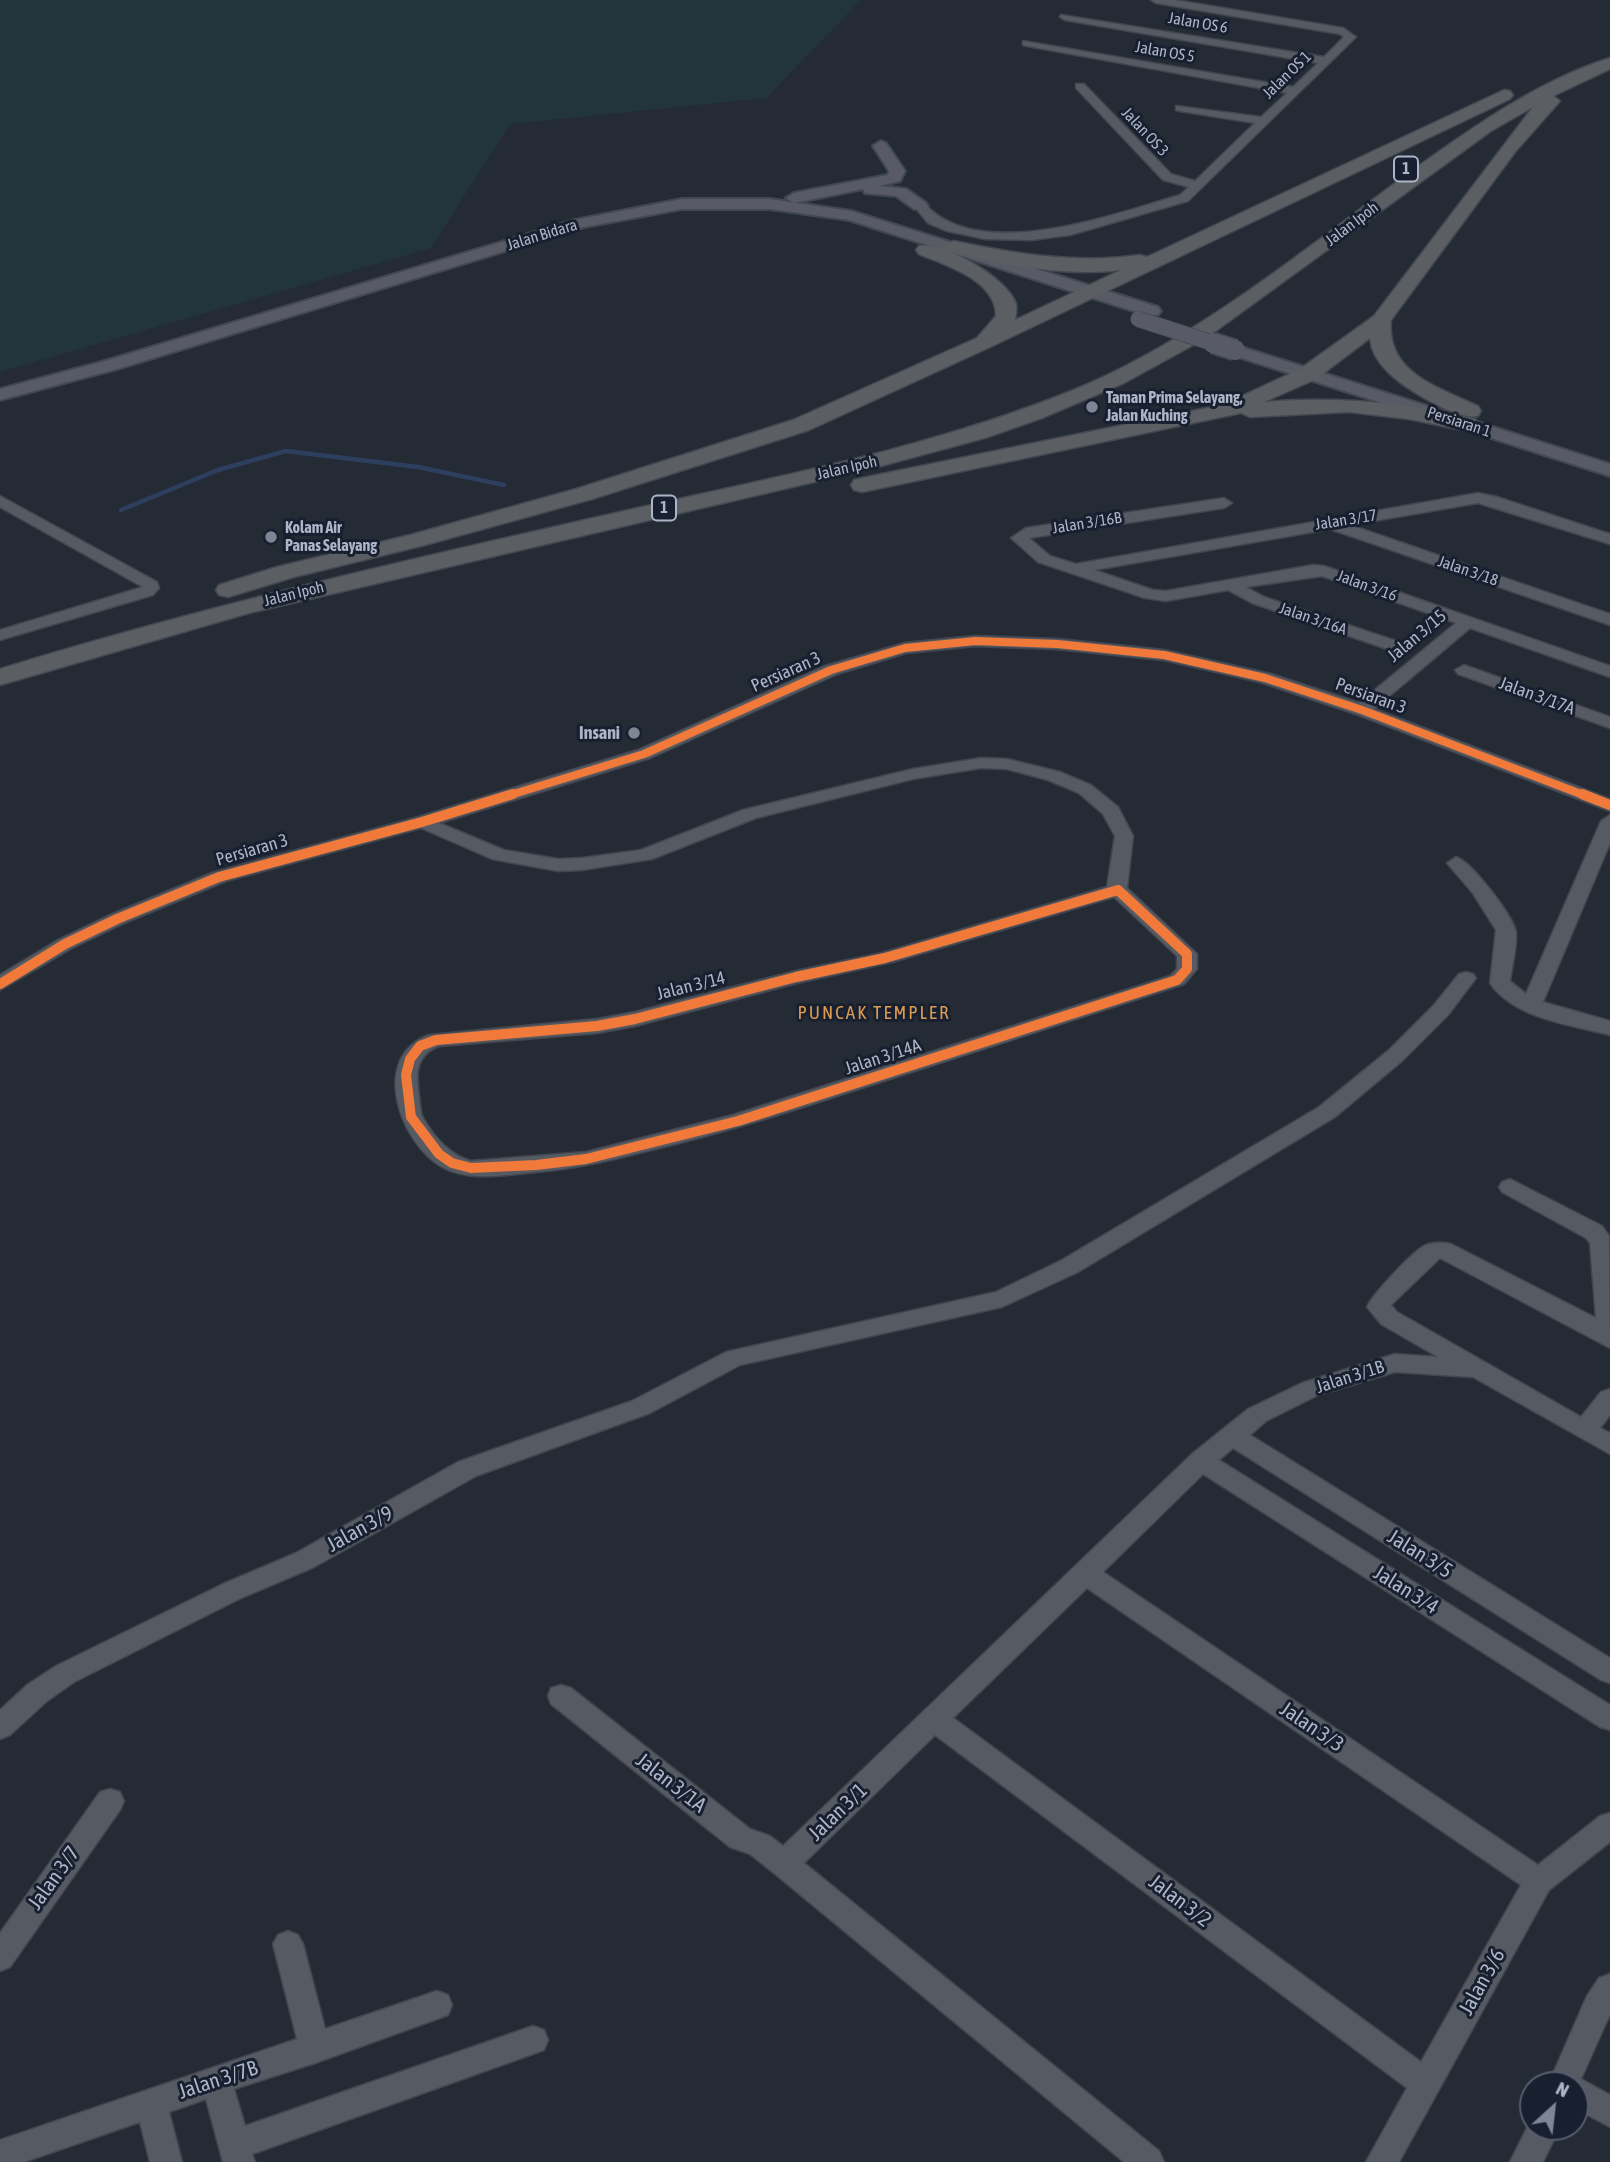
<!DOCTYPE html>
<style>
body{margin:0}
#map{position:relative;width:1610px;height:2162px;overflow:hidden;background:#252b35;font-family:"Asap Condensed",sans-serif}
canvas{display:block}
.north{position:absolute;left:1519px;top:2071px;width:70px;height:70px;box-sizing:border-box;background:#182030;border:2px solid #545c6d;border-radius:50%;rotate:27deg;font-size:19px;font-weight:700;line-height:28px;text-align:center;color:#aeb5c8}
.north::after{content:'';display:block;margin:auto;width:24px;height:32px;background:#7e8595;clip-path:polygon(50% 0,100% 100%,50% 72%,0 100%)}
</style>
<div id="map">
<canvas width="1610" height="2162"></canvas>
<div class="north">N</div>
</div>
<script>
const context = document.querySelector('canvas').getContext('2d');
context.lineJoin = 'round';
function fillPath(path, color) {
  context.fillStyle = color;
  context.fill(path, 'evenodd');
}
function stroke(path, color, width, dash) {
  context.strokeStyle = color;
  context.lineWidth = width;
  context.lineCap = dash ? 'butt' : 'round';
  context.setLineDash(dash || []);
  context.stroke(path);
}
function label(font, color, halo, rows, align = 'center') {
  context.font = font + ' "Asap Condensed",sans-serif';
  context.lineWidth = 6;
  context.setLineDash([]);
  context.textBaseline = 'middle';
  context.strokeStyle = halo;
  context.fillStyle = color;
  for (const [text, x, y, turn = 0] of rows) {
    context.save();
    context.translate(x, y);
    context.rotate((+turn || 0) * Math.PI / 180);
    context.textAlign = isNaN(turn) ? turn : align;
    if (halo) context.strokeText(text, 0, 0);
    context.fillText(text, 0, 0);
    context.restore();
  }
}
fillPath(new Path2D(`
 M0,0H861L766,98L510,124L431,248L0,372Z`), '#22353b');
stroke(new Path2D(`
 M121,510L218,470L286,451L418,467L504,485`), '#2e3e5e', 4.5);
const minor = new Path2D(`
 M1151,0H1175L1343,28L1356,37L1188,201L1070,235L1032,240L985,239L947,231L928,223L914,206L916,203H924C978,265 1114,214 1180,195L1189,187L1163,180L1076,88V84H1084L1171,174L1195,181L1255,123L1180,111L1176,110V106L1261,117L1287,93L1027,46L1023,45V41L1293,87L1318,63L1065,20L1060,17L1061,15L1324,57L1344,37L1340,34L1156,3Z
 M1478,493L1497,497L1610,534V544L1478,503L1350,525L1610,614V625L1330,529L1094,570L1153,590L1166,591L1313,565L1324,566L1610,666V677L1470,628L1374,709L1610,799V811L1356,714L1260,682L1164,660L1057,649L975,646L906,653L837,674L650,758L439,823L504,850L558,859L582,858L641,850L743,810L913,769L981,758L1007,759L1060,772L1091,785L1118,807L1133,836L1127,888L1197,954V969L1184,984C1069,1022 953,1059 837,1096C777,1116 717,1134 655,1149C615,1159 577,1169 536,1172C507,1175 468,1182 442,1167C400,1143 369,1057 429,1035L597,1019L635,1012L796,971L882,953L1107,887L1115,836L1103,814L1079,793L1048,780L1007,769L981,768L913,779L756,818L652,859L582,870L558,871L492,859L421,828L226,881L124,923L72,948L0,990V975L58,940L110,915L212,873L415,818L638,750L825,666L905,643L975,636L1057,639L1164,650L1271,674L1359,703L1456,623L1322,576L1246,587L1264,597L1405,644L1407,648L1399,653L1252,603L1228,590L1166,601L1145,598L1038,562L1011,538L1026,528L1224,498L1232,503L1224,508L1029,538L1050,556L1076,564ZM1114,897L1177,956V969L1170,976L733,1115L586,1152L471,1161C450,1155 434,1137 423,1118C420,1112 420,1103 419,1096C416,1074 415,1055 439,1046L597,1033L635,1026L797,983L892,962Z
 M0,496L157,582L159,588L153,595L0,640V630L143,587L0,507Z
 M1464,665L1610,717V728L1458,674L1455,670Z
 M1610,815V843L1543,1002L1610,1021V1035C1572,1025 1514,1019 1490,983L1496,930L1472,892L1447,863L1456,857C1471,861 1514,917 1516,932C1517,948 1512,966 1510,981L1526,994L1601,821Z
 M1466,972L1473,974L1476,978L1448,1015L1403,1060L1335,1117L1078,1272L1002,1307L740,1365L650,1413L476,1476L314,1567L241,1598L74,1682L47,1701L10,1735L0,1739V1710L27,1685L56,1666L223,1584L296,1553L458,1462L632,1401L726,1352L996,1292L1062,1260L1319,1107L1389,1050L1434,1005L1459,974Z
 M1510,1179L1602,1226L1609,1236L1610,1348L1440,1258L1391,1305L1397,1312L1581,1417L1601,1392L1610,1389V1415L1600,1428L1610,1433V1454L1473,1377L1395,1372L1318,1395L1266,1421L1250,1435L1610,1658V1683L1601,1680L1233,1448L1219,1460L1610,1705V1730L1600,1727L1203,1474L1103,1572L1538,1865L1600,1816L1610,1813V1842L1549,1890L1399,2162H1366L1407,2088L935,1735L804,1863L1159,2151L1164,2162H1124L774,1873L750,1854L730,1847L551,1704L548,1696L551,1688L561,1685L571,1688L750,1829L770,1836L783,1846L1192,1454L1248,1409L1302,1383L1395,1354L1438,1357L1381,1324L1367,1307C1372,1295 1412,1252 1424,1246C1432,1242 1443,1242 1451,1244L1596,1318L1590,1243L1586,1238L1502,1192L1499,1187L1502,1182ZM1087,1588L1521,1885L1421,2062L953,1718Z
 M110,1789L120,1792L124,1801L120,1810L10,1967L0,1971V1933L100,1792Z
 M288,1931L298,1935L303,1944L325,2029L437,1991L448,1995L452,2005L448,2015L315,2063L234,2089L245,2126L533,2026L544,2030L548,2040L544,2050L252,2154L255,2162H223L206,2099L169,2112L182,2162H150L140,2122L24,2162H0V2140L297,2039L273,1944L278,1935Z
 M1610,1974V2014L1581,2079L1610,2095V2127L1575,2108V2085H1548L1587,1996L1599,1978Z
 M1533,2116V2127H1560L1543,2162H1510Z`);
const major = new Path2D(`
 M881,141L886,143L905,171L900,181L879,186L906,189L926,203L928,206L926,209H914L896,196L865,193L863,189L794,203L786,198L794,193L888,175L889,171L873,146Z
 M682,199H770L851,211L1158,307L1161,311L1158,315H1146L849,220L770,209H682L584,227L117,369L0,400V389L105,361L575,220Z
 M1235,345L1610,464V476L1229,354L1226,350L1229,346Z`);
const highway = new Path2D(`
 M1610,58V69L1553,96L1560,101L1515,152L1391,320C1386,373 1438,387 1478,406L1481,411L1478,416C1457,421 1402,387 1387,371C1378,362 1371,351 1370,338L1316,379L1264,402C1337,396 1404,402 1475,419L1478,424L1475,429L1467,431L1409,419L1349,412L1250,417L1241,413L862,492L854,490L851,485L854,480L862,478L1212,407L1229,402L1300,369L1374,316L1533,107L1491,131L1206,338L1124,383L1042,418L988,437L870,469L249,613L0,685V669C204,606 412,559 620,512C774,477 929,449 1076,389C1197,339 1307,247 1413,170C1472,128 1539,80 1610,58Z
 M1504,90L1510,91L1513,95L1510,99L988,348L809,430L592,499L425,545L294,577L228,597L219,595L216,590L219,585L277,567L410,535L576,489L793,420L977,338L996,316C996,280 947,266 919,254L916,250L919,246C942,240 1009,279 1016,304C1017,309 1016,315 1015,320L1121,270C1064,277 1003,265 947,251L944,247L947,243L954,241C1016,254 1076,264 1140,255L1147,257Z`);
stroke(minor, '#42454d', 3);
stroke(major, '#424851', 4);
stroke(highway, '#424751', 3);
fillPath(minor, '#565a63');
fillPath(major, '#585b65');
fillPath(highway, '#5b5e62');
const majorBridgeFar1 = new Path2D(`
 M1138,319L1219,345`);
const majorBridge = new Path2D(`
 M1213,343L1235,350`);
stroke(majorBridgeFar1, '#424851', 17, []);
stroke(majorBridge, '#424851', 23, []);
stroke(majorBridgeFar1, '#585b65', 15);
stroke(majorBridge, '#585b65', 20);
stroke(new Path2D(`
 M507,796L644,754L831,670L905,648L975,641L1057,644L1164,655L1265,678L1362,710L1586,796`), '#f17a3a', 8);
stroke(new Path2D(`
 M1582,794L1610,805
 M1118,890L1187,954V969L1177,980L738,1121L586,1159L536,1165L471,1168L452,1163L439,1154L411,1117L406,1075L410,1059L420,1046L436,1040L597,1026L635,1019L796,977L885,958Z
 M0,984L65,944L117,919L219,877L422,822L513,794`), '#f17a3a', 10);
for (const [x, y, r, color] of [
 [1092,407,7,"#7e8595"],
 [271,537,7,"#7e8595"],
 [634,733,7,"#7e8595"]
]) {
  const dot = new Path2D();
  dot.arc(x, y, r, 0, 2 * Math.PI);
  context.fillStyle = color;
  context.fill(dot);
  stroke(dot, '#182030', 2.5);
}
label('16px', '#aeb5c8', '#182030', [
 ["Jalan OS 6",1198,23,10],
 ["Jalan OS 5",1165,52,10],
 ["Jalan OS 1",1287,75,-44],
 ["Jalan OS 3",1145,132,47],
 ["Jalan Ipoh",1352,224,-37],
 ["Jalan Bidara",542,235,-17],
 ["Persiaran 1",1459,422,18],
 ["Jalan Ipoh",847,468,-13],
 ["Jalan 3/17",1346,520,-9],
 ["Jalan 3/16B",1087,523,-9],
 ["Jalan 3/18",1468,571,19],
 ["Jalan 3/16",1367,586,20],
 ["Jalan Ipoh",294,594,-14],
 ["Jalan 3/16A",1313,619,19]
]);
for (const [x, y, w] of [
 [1406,169,24],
 [664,508,24]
]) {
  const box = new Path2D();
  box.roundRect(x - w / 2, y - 12.5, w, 25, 5);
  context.fillStyle = '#182030';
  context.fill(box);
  stroke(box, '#aeb5c8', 2);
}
label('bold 16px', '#aeb5c8', null, [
 ["1",1406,169],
 ["1",664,508]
]);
label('bold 16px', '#aeb5c8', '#182030', [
 ["Taman Prima Selayang,",1106,398],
 ["Jalan Kuching",1106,416],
 ["Kolam Air",285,528],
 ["Panas Selayang",285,546]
], 'left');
label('18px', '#aeb5c8', '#182030', [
 ["Jalan 3/15",1417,636,-40],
 ["Persiaran 3",786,672,-24],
 ["Persiaran 3",1371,696,20],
 ["Jalan 3/17A",1537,696,20],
 ["Persiaran 3",252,850,-16],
 ["Jalan 3/14",691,986,-14],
 ["Jalan 3/14A",883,1057,-18],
 ["Jalan 3/1B",1350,1377,-18]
]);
label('bold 18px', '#aeb5c8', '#182030', [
 ["Insani",620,733]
], 'right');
context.letterSpacing = '2px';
label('19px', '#dd9a53', '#182030', [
 ["PUNCAK TEMPLER",874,1013]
]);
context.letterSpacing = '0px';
label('21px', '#aeb5c8', '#182030', [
 ["Jalan 3/9",360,1529,-29],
 ["Jalan 3/5",1420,1554,32],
 ["Jalan 3/4",1406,1590,32],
 ["Jalan 3/3",1312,1727,34],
 ["Jalan 3/1A",671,1783,38],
 ["Jalan 3/1",838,1812,-44],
 ["Jalan 3/7",54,1878,-54],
 ["Jalan 3/2",1180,1901,37],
 ["Jalan 3/6",1482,1982,-61],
 ["Jalan 3/7B",218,2080,-18]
]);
</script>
